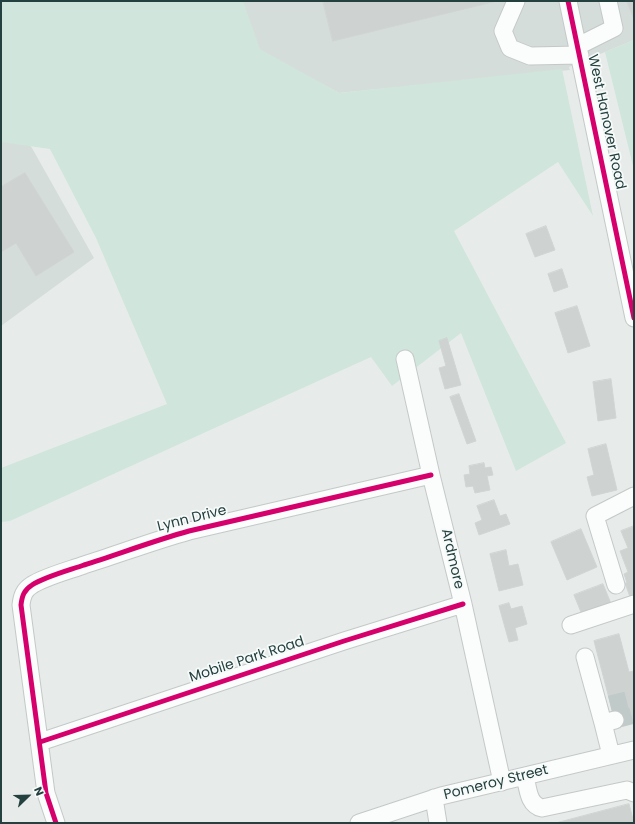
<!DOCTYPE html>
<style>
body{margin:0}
#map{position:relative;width:635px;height:824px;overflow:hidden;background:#e7eceb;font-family:Poppins,sans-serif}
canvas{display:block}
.frame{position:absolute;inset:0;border:2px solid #24403f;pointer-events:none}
.north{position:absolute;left:8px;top:776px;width:40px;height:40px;-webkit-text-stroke:3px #f6faf9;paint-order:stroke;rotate:67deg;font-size:11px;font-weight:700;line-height:16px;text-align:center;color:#24403f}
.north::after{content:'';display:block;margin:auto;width:14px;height:18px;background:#24403f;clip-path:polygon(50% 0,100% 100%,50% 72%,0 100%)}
</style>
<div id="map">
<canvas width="635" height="824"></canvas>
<div class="frame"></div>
<div class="north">N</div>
</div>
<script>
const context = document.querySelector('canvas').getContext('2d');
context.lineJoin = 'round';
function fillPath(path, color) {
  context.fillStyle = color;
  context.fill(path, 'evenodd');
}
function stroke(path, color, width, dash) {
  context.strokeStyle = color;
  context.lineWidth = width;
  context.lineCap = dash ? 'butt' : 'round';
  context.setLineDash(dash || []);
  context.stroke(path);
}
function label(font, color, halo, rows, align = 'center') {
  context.font = font + ' Poppins,sans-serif';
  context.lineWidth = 3.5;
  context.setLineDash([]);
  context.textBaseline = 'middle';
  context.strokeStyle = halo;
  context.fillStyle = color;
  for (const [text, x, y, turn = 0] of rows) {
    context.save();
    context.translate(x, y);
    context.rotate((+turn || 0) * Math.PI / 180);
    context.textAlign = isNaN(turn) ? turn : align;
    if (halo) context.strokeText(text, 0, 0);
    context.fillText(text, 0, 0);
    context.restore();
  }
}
fillPath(new Path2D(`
 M228,1H634V40L569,67L570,70L339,93L248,44Z
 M1,93L94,258L1,326Z`), '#d5dddb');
fillPath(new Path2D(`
 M1,1H243L260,49L339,93L562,69L593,216L558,162L454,231L566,443L516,471L461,333L392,386L371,357L10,521L1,522V468L167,404L96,238L50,149L1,142Z
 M634,40V170L605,52Z`), '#d0e5db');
const building = new Path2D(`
 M323,1H497L333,41Z
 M627,1H634V19Z
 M25,173L74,252L36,276L16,243L1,252V187Z
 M546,226L555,250L535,257L526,234Z
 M562,269L568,287L554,292L548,274Z
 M577,306L590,346L568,353L555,313Z
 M447,338L461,385L445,389L439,368L446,366L439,341Z
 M611,379L616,418L598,421L593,382Z
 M459,394L476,441L467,444L450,397Z
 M606,444L617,490L592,496L587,477L594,475L588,449Z
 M484,463L485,468L491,467L493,475L487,476L490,490L475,493L473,486L466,487L464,475L470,474L469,466Z
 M494,500L500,516L506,514L510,524L479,535L475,523L482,520L477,506Z
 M634,526V596L630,597L625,583H627L624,574L628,572L620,551L628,548L621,531Z
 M581,529L597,567L567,580L551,542Z
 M506,550L509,566L518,564L523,585L499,591L490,554Z
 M603,584L612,606L583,617L574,595Z
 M509,603L511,609L522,606L527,624L515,628L518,640L509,642L499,606Z
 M619,634L629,672L634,671V720L616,725L594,641Z
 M629,804L634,823H556Z`);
fillPath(building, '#ced3d2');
stroke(building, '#d0d5d4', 1);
stroke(new Path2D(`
 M610,704L634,698
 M615,720L634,715`), '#c0cac9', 17, [17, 8]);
const minor = new Path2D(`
 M516,1L503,31L510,48L530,56L580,55
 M568,1L634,318
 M578,46L614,28L608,1
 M405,359L431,475L463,604L502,782
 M616,585L595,516L634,496
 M571,625L634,604
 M585,657L603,723
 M40,742L344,641L463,604
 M611,755L603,723L615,720
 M525,776C528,788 528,805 542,808L627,790L634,793
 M434,798L438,823
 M56,823L46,793L21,605C22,596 24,590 32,585C44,577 70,570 84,565C119,554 153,541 189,531L431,475
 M359,823L441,796L634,750`);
stroke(minor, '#c4c9c8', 19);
stroke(minor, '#fbfcfc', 17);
stroke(new Path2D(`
 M568,1L634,318
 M40,742L344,641L463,604
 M56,823L46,793L21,605C22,596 24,590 32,585C44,577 70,570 84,565C119,554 153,541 189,531L431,475`), '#d6006c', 5);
label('14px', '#24403f', '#f6faf9', [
 ["West Hanover Road",606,122,78],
 ["Lynn Drive",192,519,-14],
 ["Ardmore",452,559,77],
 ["Mobile Park Road",247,660,-18],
 ["Pomeroy Street",496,783,-14]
]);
</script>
